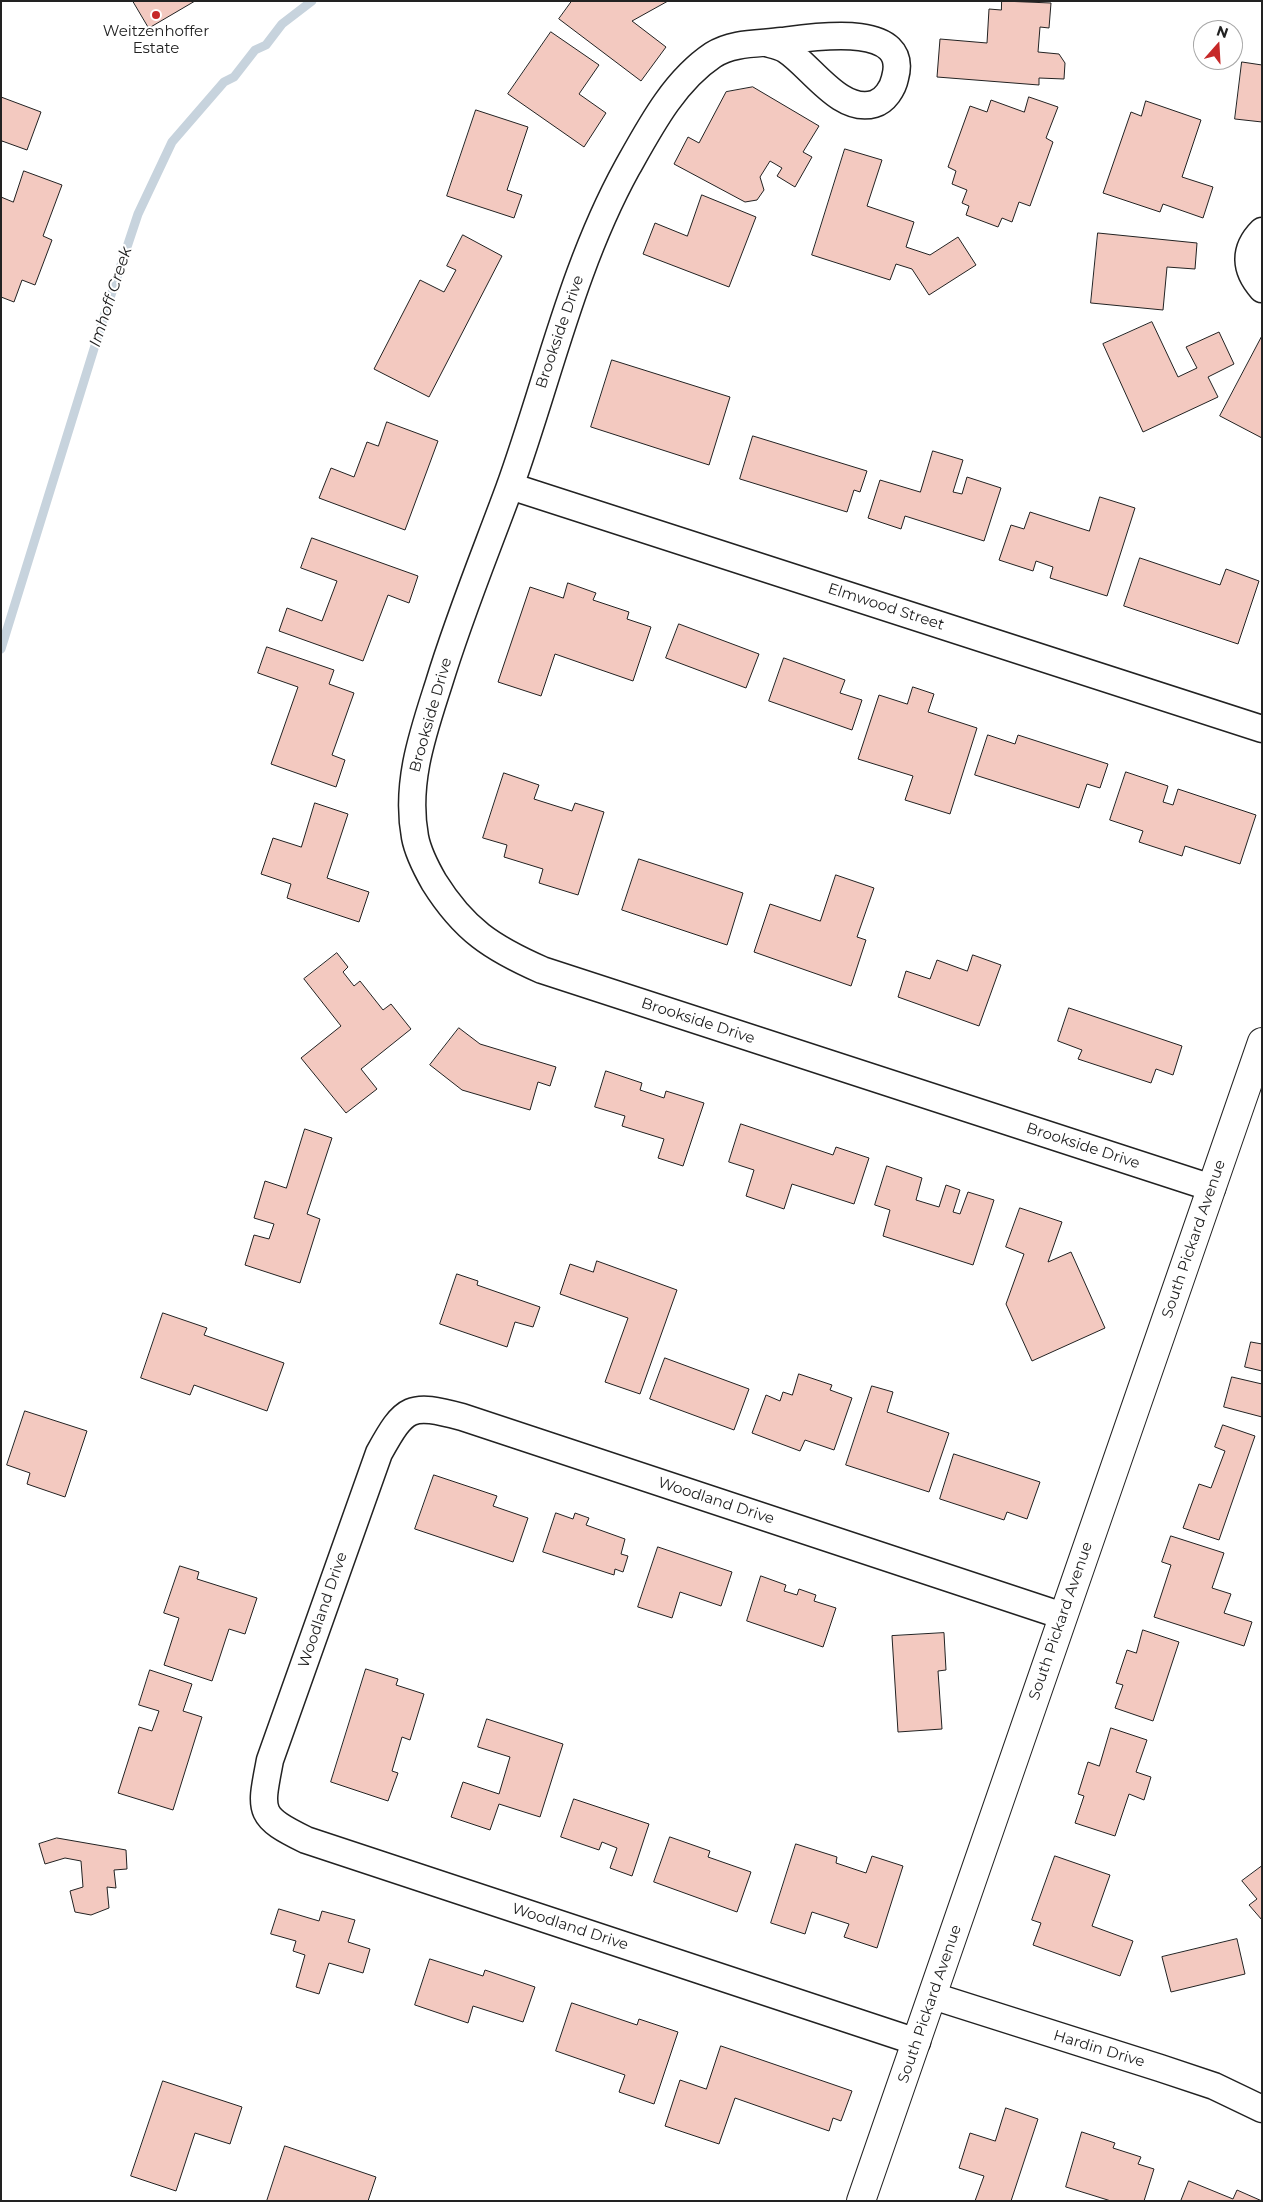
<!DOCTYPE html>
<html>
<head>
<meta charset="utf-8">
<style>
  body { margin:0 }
  #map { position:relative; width:1263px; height:2202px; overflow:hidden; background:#fff; font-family:Montserrat,sans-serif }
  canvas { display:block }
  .frame { position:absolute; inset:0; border:2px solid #222; pointer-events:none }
  .north { position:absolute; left:1193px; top:20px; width:50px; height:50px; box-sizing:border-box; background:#fff; border:1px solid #a7a7a7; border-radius:50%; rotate:19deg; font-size:14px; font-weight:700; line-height:20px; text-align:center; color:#222 }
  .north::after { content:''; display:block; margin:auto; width:18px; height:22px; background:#c62828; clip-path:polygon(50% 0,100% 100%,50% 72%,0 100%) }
</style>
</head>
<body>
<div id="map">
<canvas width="1263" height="2202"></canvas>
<div class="frame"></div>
<div class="north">N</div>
</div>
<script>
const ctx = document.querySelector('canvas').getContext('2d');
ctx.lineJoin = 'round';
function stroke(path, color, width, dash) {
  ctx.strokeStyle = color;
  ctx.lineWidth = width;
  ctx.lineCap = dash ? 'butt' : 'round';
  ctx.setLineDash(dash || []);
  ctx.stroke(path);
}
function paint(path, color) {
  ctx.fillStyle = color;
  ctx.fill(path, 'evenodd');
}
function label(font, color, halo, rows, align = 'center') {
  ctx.font = font + ' Montserrat,sans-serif';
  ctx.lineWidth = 4;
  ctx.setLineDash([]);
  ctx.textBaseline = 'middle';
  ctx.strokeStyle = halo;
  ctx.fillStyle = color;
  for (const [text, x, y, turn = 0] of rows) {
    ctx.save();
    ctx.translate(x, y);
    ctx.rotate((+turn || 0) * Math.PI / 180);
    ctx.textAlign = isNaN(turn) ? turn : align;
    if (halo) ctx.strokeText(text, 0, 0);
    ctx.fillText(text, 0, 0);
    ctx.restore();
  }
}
stroke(new Path2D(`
  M 1,649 L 106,310 L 138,214 L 172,142 L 224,82 L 234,77 L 255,50 L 266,45 L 282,24 L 312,1`), '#c7d3dd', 9);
const building = new Path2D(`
  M 133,1 L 195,1 L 149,28 Z
  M 572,1 L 668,1 L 632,21 L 666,47 L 641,81 L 559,19 Z
  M 1002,1 L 1051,3 L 1049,28 L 1040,27 L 1038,52 L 1059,54 L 1065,63 L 1064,79 L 1039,78 L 1039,85 L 937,77 L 940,39 L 987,43 L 989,9 L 1001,10 Z
  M 551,32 L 599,65 L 579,94 L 606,113 L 584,147 L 508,94 Z
  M 1242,62 L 1262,65 L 1262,122 L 1235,119 Z
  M 753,87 L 819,126 L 803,152 L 812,157 L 795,187 L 777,176 L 782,168 L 770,161 L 760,177 L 764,190 L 757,200 L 745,202 L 674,164 L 688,137 L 699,143 L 726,92 Z
  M 1,97 L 41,112 L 27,150 L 2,141 L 1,144 Z
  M 1029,97 L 1058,107 L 1046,138 L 1053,142 L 1030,206 L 1019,202 L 1012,222 L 1002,218 L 998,227 L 966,215 L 969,206 L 962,203 L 967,190 L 952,184 L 956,171 L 948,167 L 970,106 L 987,112 L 991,100 L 1024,112 Z
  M 1146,101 L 1201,120 L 1182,177 L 1213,187 L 1203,218 L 1163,204 L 1160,212 L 1103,193 L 1131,112 L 1141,116 Z
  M 476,110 L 528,127 L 507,190 L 522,195 L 514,218 L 447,196 Z
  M 845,149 L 882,160 L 867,206 L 914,222 L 906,247 L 930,255 L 958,237 L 976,265 L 929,295 L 912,269 L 896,264 L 890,280 L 812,255 Z
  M 24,171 L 62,185 L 43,236 L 52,240 L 35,285 L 22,280 L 14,302 L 1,297 L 1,197 L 13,202 Z
  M 702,195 L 756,217 L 729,287 L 643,254 L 655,223 L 687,236 Z
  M 1098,233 L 1197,243 L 1195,269 L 1167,267 L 1163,310 L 1091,303 Z
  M 463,235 L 502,256 L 429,397 L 374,369 L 420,280 L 444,292 L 456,270 L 447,266 Z
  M 1152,322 L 1178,377 L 1197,368 L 1186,347 L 1219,332 L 1234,364 L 1208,377 L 1218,397 L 1143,432 L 1103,344 Z
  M 1262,336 L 1262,438 L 1220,416 Z
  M 612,360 L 730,397 L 709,465 L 591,427 Z
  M 387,422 L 438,441 L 405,530 L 319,498 L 331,468 L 354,477 L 367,442 L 378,446 Z
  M 753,436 L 867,471 L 860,492 L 854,490 L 847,512 L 740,479 Z
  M 933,451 L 963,460 L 953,492 L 962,494 L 967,477 L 1001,488 L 984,541 L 905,516 L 901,529 L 868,518 L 880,480 L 920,492 Z
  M 1100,497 L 1135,508 L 1107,596 L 1050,578 L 1053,567 L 1036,561 L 1033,571 L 999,560 L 1011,525 L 1024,529 L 1030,512 L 1089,531 Z
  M 312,538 L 418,576 L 409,603 L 388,595 L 363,661 L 279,631 L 287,608 L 322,621 L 337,581 L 301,568 Z
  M 1140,558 L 1220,585 L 1226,569 L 1259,581 L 1238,644 L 1124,606 Z
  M 568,583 L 596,593 L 593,600 L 629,612 L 627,619 L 651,627 L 633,681 L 555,654 L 541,696 L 498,682 L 530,587 L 563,598 Z
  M 679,624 L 759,654 L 746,688 L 666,658 Z
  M 267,647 L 334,670 L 329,684 L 354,693 L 332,755 L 345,760 L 336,787 L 271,764 L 298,687 L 258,673 Z
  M 784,658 L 845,680 L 840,693 L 862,700 L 852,730 L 769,701 Z
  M 913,687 L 934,694 L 928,712 L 977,728 L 950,814 L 905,800 L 913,776 L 858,759 L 879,695 L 907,704 Z
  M 988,735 L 1015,744 L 1018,735 L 1108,764 L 1100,788 L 1087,784 L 1079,808 L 975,775 Z
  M 1126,772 L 1168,786 L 1163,802 L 1173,805 L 1178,789 L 1256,815 L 1240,864 L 1185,846 L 1182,856 L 1139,842 L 1143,831 L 1110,820 Z
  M 504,773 L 539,785 L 534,799 L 572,811 L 575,803 L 604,812 L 578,895 L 539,883 L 543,869 L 504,857 L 507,845 L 483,838 Z
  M 315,803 L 348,814 L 327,878 L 369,892 L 359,922 L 287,898 L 291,884 L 261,874 L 273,838 L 301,847 Z
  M 639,859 L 743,893 L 727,945 L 622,910 Z
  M 836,875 L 874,888 L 857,937 L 866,940 L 851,986 L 754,952 L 770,904 L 820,921 Z
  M 337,953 L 348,967 L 343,972 L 354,986 L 360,981 L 383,1010 L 391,1004 L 411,1029 L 361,1069 L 377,1089 L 346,1113 L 301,1058 L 341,1026 L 304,979 Z
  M 973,955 L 1001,965 L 979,1026 L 898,997 L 906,971 L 930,979 L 937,960 L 967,971 Z
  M 1069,1008 L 1182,1046 L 1173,1075 L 1156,1069 L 1151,1083 L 1078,1059 L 1082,1050 L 1058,1041 Z
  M 459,1028 L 480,1044 L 556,1067 L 550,1086 L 538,1082 L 530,1110 L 462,1090 L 430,1065 Z
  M 606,1071 L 642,1083 L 640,1090 L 664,1098 L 666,1091 L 704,1103 L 683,1166 L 658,1158 L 664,1139 L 622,1126 L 625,1116 L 595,1107 Z
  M 741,1124 L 833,1155 L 836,1147 L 869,1158 L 854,1204 L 792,1184 L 784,1209 L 746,1196 L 754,1170 L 729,1162 Z
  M 305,1129 L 332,1138 L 307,1214 L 320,1219 L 300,1283 L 245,1265 L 254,1235 L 269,1239 L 274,1224 L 254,1218 L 265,1181 L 286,1188 Z
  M 887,1166 L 922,1178 L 916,1200 L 939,1207 L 946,1185 L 960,1190 L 953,1212 L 960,1214 L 968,1192 L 994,1200 L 973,1265 L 883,1236 L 890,1210 L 875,1205 Z
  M 1020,1208 L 1062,1222 L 1048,1262 L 1071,1252 L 1105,1328 L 1032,1361 L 1006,1304 L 1024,1254 L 1006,1247 Z
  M 597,1261 L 677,1290 L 640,1394 L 605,1382 L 628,1318 L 560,1294 L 570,1264 L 593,1272 Z
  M 457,1274 L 478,1281 L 477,1285 L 540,1307 L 533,1327 L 515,1322 L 507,1347 L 440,1324 Z
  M 163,1313 L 207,1328 L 204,1335 L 284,1363 L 267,1411 L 194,1385 L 190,1395 L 141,1378 Z
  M 1251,1342 L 1262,1344 L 1262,1371 L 1245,1367 Z
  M 665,1358 L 749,1389 L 734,1430 L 650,1399 Z
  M 799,1374 L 832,1385 L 830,1390 L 852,1398 L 834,1450 L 805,1440 L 800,1451 L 752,1433 L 766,1395 L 780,1401 L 783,1392 L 792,1395 Z
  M 1232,1377 L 1262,1384 L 1262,1417 L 1224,1407 Z
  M 872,1386 L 893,1392 L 887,1412 L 949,1433 L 929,1492 L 846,1465 Z
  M 25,1411 L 87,1431 L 65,1497 L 27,1484 L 30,1473 L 7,1465 Z
  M 1223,1425 L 1255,1436 L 1219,1540 L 1183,1528 L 1199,1484 L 1211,1488 L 1225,1451 L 1215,1447 Z
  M 954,1454 L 1040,1482 L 1027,1519 L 1007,1512 L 1004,1520 L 940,1499 Z
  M 434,1475 L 497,1496 L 493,1506 L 528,1518 L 513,1562 L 415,1529 Z
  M 556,1513 L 573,1519 L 575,1513 L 589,1518 L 586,1525 L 625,1539 L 621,1554 L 628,1556 L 623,1572 L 615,1569 L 614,1575 L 543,1552 Z
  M 1171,1536 L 1224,1553 L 1212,1588 L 1231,1594 L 1224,1613 L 1252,1622 L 1244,1646 L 1154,1617 L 1171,1565 L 1162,1562 Z
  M 658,1547 L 732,1572 L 721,1606 L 680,1592 L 672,1618 L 638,1607 Z
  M 180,1566 L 199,1572 L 197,1579 L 257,1598 L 245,1634 L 229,1629 L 212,1681 L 164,1665 L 179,1618 L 164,1613 Z
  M 761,1576 L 786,1585 L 784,1591 L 797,1595 L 799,1589 L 816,1595 L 814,1601 L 836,1608 L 823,1647 L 747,1621 Z
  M 1143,1630 L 1179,1642 L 1153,1721 L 1115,1708 L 1123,1685 L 1116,1683 L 1127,1650 L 1136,1653 Z
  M 944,1633 L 946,1670 L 938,1671 L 942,1729 L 898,1732 L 892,1636 Z
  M 366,1669 L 398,1679 L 396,1685 L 424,1694 L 410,1740 L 402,1737 L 392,1771 L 398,1773 L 388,1801 L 331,1782 Z
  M 150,1670 L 192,1684 L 183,1711 L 202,1717 L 173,1810 L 118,1793 L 139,1727 L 152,1731 L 159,1711 L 139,1705 Z
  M 487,1719 L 563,1744 L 540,1817 L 499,1804 L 490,1830 L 451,1817 L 463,1782 L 499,1794 L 510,1757 L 478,1747 Z
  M 1111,1728 L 1147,1740 L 1136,1772 L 1151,1777 L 1144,1800 L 1129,1794 L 1115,1836 L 1075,1823 L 1084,1796 L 1078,1794 L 1088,1762 L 1099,1766 Z
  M 574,1799 L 649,1824 L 632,1876 L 610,1868 L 617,1848 L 602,1842 L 599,1850 L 561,1837 Z
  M 670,1837 L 710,1851 L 708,1857 L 751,1872 L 737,1912 L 654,1882 Z
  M 57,1838 L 126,1850 L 127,1869 L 114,1870 L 116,1888 L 107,1887 L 109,1908 L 91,1915 L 75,1912 L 70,1891 L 83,1887 L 81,1861 L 65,1858 L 45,1864 L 39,1844 Z
  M 796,1844 L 837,1857 L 836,1863 L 866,1873 L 872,1856 L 903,1866 L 877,1948 L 844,1937 L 849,1924 L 812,1912 L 805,1934 L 771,1923 Z
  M 1055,1856 L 1110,1875 L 1092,1926 L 1133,1941 L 1120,1976 L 1033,1945 L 1041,1923 L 1032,1920 Z
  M 1262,1866 L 1262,1920 L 1249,1905 L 1257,1899 L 1242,1881 Z
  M 279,1909 L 319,1921 L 322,1911 L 355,1920 L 348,1942 L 370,1949 L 363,1973 L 329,1963 L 319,1994 L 296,1987 L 305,1955 L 293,1951 L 296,1941 L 271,1934 Z
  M 1237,1939 L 1245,1974 L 1171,1992 L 1162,1957 Z
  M 430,1959 L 483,1976 L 485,1970 L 535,1987 L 523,2022 L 473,2006 L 468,2023 L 415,2005 Z
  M 572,2003 L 637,2025 L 639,2019 L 678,2032 L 654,2104 L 619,2092 L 625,2075 L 556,2051 Z
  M 721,2046 L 852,2091 L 841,2121 L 833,2118 L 829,2131 L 735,2098 L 719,2144 L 665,2126 L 680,2080 L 706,2089 Z
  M 163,2081 L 242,2107 L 230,2144 L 195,2133 L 176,2191 L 131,2176 Z
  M 1006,2108 L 1038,2119 L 1011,2201 L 975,2201 L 984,2176 L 959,2168 L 970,2133 L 995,2141 Z
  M 1082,2132 L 1115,2143 L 1113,2148 L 1141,2157 L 1138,2164 L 1154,2169 L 1144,2201 L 1111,2201 L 1066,2187 Z
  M 285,2146 L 376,2177 L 368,2201 L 267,2201 Z
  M 1189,2181 L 1233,2199 L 1237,2190 L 1262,2201 L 1181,2201 Z`);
paint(building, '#f3c9c0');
stroke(building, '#222', 1);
const minor = new Path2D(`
  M 766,43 C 773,45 780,46 786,50 C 811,66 840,114 874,104 C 885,101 893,88 895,78 C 911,21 813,37 782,41 C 760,44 733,42 713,55 C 674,81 650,127 627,168 C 572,268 548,381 509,489 C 485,554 459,617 439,683 C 423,733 405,783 415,837 C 418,853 426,868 434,882 C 464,930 492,948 542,970 L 1212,1188
  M 1262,231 C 1243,250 1245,270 1262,289
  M 510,486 L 1262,729
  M 933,1996 L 1160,2068 L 1214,2086 L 1262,2109
  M 917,2042 L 306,1840 C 257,1816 260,1812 270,1760 L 379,1453 C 405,1406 410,1403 462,1417 L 1063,1616`);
const tertiary = new Path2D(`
  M 861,2201 L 1262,1042`);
stroke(minor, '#222', 29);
stroke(tertiary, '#222', 30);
stroke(minor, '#fff', 26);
stroke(tertiary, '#fff', 28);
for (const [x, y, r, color] of [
  [156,15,5,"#c62828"]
]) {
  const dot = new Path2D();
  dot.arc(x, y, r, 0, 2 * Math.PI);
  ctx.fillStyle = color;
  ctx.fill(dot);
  stroke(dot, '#fff', 2);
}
label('15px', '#222', '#fff', [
  ["Weitzenhoffer",156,32],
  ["Estate",156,49]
]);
label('15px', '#222', '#fff', [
  ["Brookside Drive",560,332,-71],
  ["Elmwood Street",886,607,18],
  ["Brookside Drive",431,715,-74],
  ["Brookside Drive",698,1021,18],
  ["Brookside Drive",1083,1146,18],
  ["South Pickard Avenue",1194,1239,-71],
  ["Woodland Drive",716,1501,18],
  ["Woodland Drive",323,1610,-71],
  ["South Pickard Avenue",1061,1621,-71],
  ["Woodland Drive",570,1927,18],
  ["South Pickard Avenue",930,2004,-71],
  ["Hardin Drive",1099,2049,17]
]);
label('italic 16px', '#222', '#fff', [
  ["Imhoff Creek",111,297,-72]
]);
</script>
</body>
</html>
